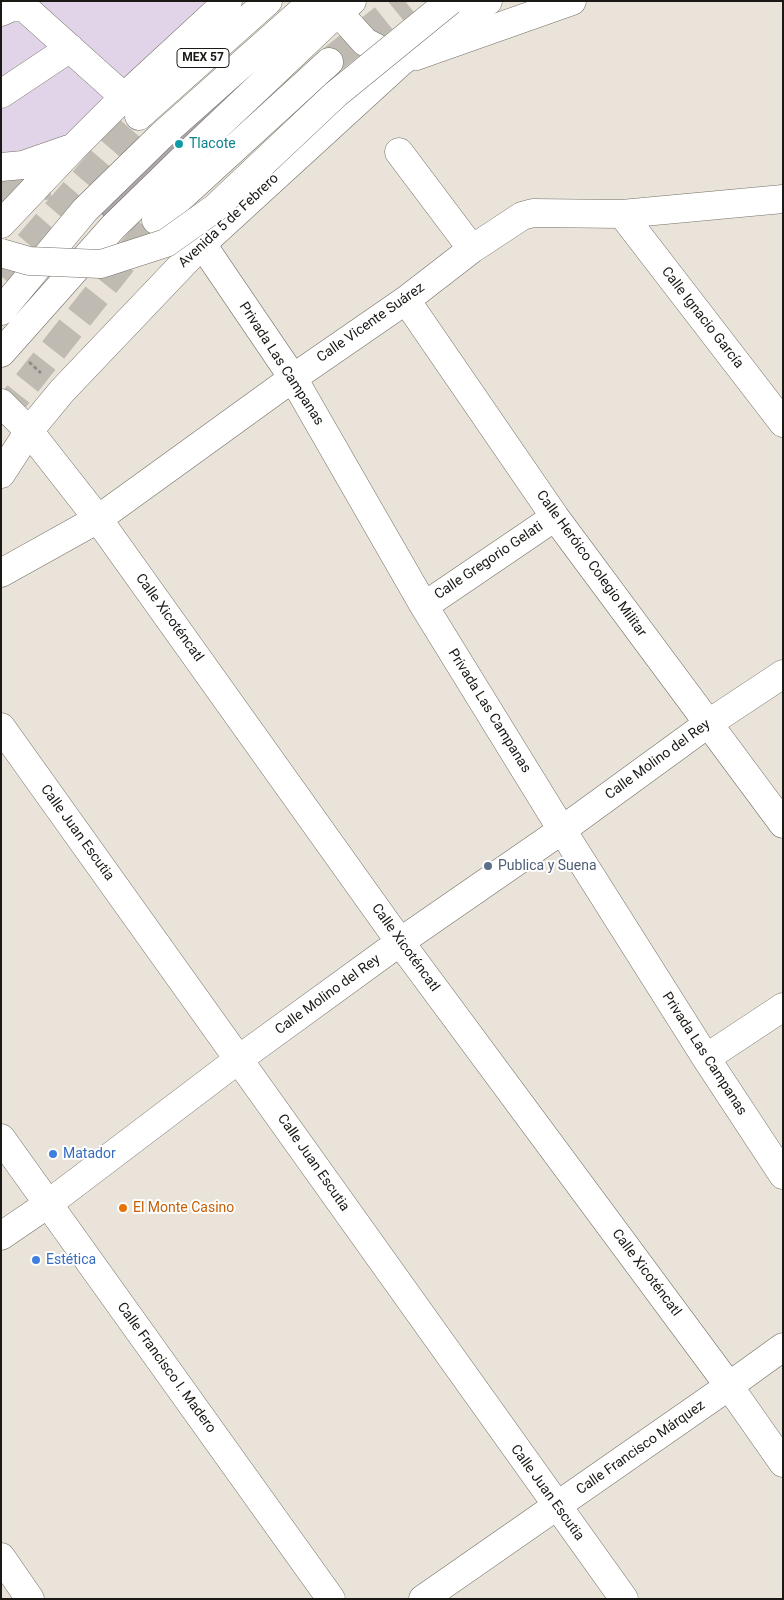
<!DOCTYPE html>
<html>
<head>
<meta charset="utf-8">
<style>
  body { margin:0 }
  #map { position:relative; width:784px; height:1600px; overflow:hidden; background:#e9e3d9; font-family:Roboto,sans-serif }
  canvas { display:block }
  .frame { position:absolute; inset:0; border:2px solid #1b1915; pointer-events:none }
</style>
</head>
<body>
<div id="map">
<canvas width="784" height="1600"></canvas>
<div class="frame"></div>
</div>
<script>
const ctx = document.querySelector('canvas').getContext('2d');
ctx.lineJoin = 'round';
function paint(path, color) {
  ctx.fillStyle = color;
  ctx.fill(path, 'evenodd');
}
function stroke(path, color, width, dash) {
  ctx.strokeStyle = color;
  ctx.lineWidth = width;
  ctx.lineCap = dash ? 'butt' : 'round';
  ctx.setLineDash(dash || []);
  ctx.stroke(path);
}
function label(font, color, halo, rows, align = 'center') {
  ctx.font = font + ' Roboto,sans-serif';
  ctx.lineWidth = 4;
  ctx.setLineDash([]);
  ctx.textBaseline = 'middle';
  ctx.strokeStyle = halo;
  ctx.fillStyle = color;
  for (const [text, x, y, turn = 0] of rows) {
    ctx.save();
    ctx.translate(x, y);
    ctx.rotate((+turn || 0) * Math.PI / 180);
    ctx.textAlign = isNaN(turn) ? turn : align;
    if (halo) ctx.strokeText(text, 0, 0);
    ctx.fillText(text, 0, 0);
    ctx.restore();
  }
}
paint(new Path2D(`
  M 1,1 L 228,1 L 73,148 L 1,167 Z`), '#e2d4e8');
const building = new Path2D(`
  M 250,69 L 259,78 L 108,220 L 99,210 Z`);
paint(building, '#afa7b0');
stroke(building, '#736c74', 1);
stroke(new Path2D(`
  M 329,62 L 405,1
  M 1,195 L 49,185
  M 1,276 L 139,116
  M 1,416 L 156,220`), '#c0bbb2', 28, [28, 14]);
const minor = new Path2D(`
  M 1,12 L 12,7 L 25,8 L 124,97
  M 416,56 L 572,1
  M 1,94 L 70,48
  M 399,152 L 472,249
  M 622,214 L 783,423
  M 202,244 L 293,378 L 424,606 L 562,830 L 706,1058 L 783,1175
  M 406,300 L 555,517 L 783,824
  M 1,311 L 85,210 L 162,135 L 313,1
  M 1,353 L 113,227 L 191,151 L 338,12 L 352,1
  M 29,431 L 98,519 L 400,942 L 729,1386 L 783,1463
  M 1,573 L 98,519 L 293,378 L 406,300 L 472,249 L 522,216 L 533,213 L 622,214 L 783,199
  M 424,606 L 555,517
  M 1,727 L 624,1599
  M 706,1058 L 783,1007
  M 1,1138 L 331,1599
  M 1,1236 L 48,1204 L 239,1059 L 400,942 L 562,830 L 709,723 L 783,674
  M 1,1557 L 30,1599
  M 423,1599 L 729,1386 L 783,1347`);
const major = new Path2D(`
  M 328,1 L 365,42 L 402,61
  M 1,167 L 23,165 L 69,149
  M 1,224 L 73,148 L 124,97 L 228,1
  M 1,403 L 29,431
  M 1,474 L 29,431 L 62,391 L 202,244 L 402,61 L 488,1`);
const highway = new Path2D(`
  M 139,116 L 268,1
  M 156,220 L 329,62`);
stroke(minor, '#736f66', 29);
stroke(major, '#736f66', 29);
stroke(highway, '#736f66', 29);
stroke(new Path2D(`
  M 29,362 L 41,373`), '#918d86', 3, [4, 2.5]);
stroke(minor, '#fff', 28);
stroke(major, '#fff', 28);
stroke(highway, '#fff', 28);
const majorBridge = new Path2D(`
  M 1,253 L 29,261 L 101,264 L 166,243 L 215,208 L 336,94 L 450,1`);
stroke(majorBridge, '#736f66', 29, []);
stroke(majorBridge, '#fff', 28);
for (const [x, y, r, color] of [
  [179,144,5,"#0f9aa8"],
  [488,866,5,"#5c6f8a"],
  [53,1154,5,"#3f7fe0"],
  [123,1208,5,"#e8710a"],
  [36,1260,5,"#3f7fe0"]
]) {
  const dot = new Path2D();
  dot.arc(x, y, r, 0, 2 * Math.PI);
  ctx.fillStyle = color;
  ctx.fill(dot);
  stroke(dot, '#fff', 2);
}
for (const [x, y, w] of [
  [203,58,52]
]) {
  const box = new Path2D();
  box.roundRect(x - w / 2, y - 9.5, w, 19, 4);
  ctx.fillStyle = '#fff';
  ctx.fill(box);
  stroke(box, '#1b1915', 1);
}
label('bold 12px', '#1b1915', null, [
  ["MEX 57",203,58]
]);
label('14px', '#0d838f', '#fff', [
  ["Tlacote",189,144]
], 'left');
label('14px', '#1b1915', '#fff', [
  ["Avenida 5 de Febrero",229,221,-43],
  ["Calle Ignacio García",702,318,52],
  ["Calle Vicente Suárez",371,323,-35],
  ["Privada Las Campanas",281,364,57],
  ["Calle Gregorio Gelati",489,561,-34],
  ["Calle Heróico Colegio Militar",591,564,54],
  ["Calle Xicoténcatl",169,618,54],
  ["Privada Las Campanas",489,711,58],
  ["Calle Molino del Rey",658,760,-36],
  ["Calle Juan Escutia",77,833,54],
  ["Calle Xicoténcatl",405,948,54],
  ["Calle Molino del Rey",328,995,-36],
  ["Privada Las Campanas",704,1054,57],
  ["Calle Juan Escutia",313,1163,55],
  ["Calle Xicoténcatl",646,1273,53],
  ["Calle Francisco I. Madero",166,1368,54],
  ["Calle Francisco Márquez",641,1448,-35],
  ["Calle Juan Escutia",547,1493,54]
]);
label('14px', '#4e5e75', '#fff', [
  ["Publica y Suena",498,866]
], 'left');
label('14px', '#366cbe', '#fff', [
  ["Matador",63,1154],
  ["Estética",46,1260]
], 'left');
label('14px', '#c56008', '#fff', [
  ["El Monte Casino",133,1208]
], 'left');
</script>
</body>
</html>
